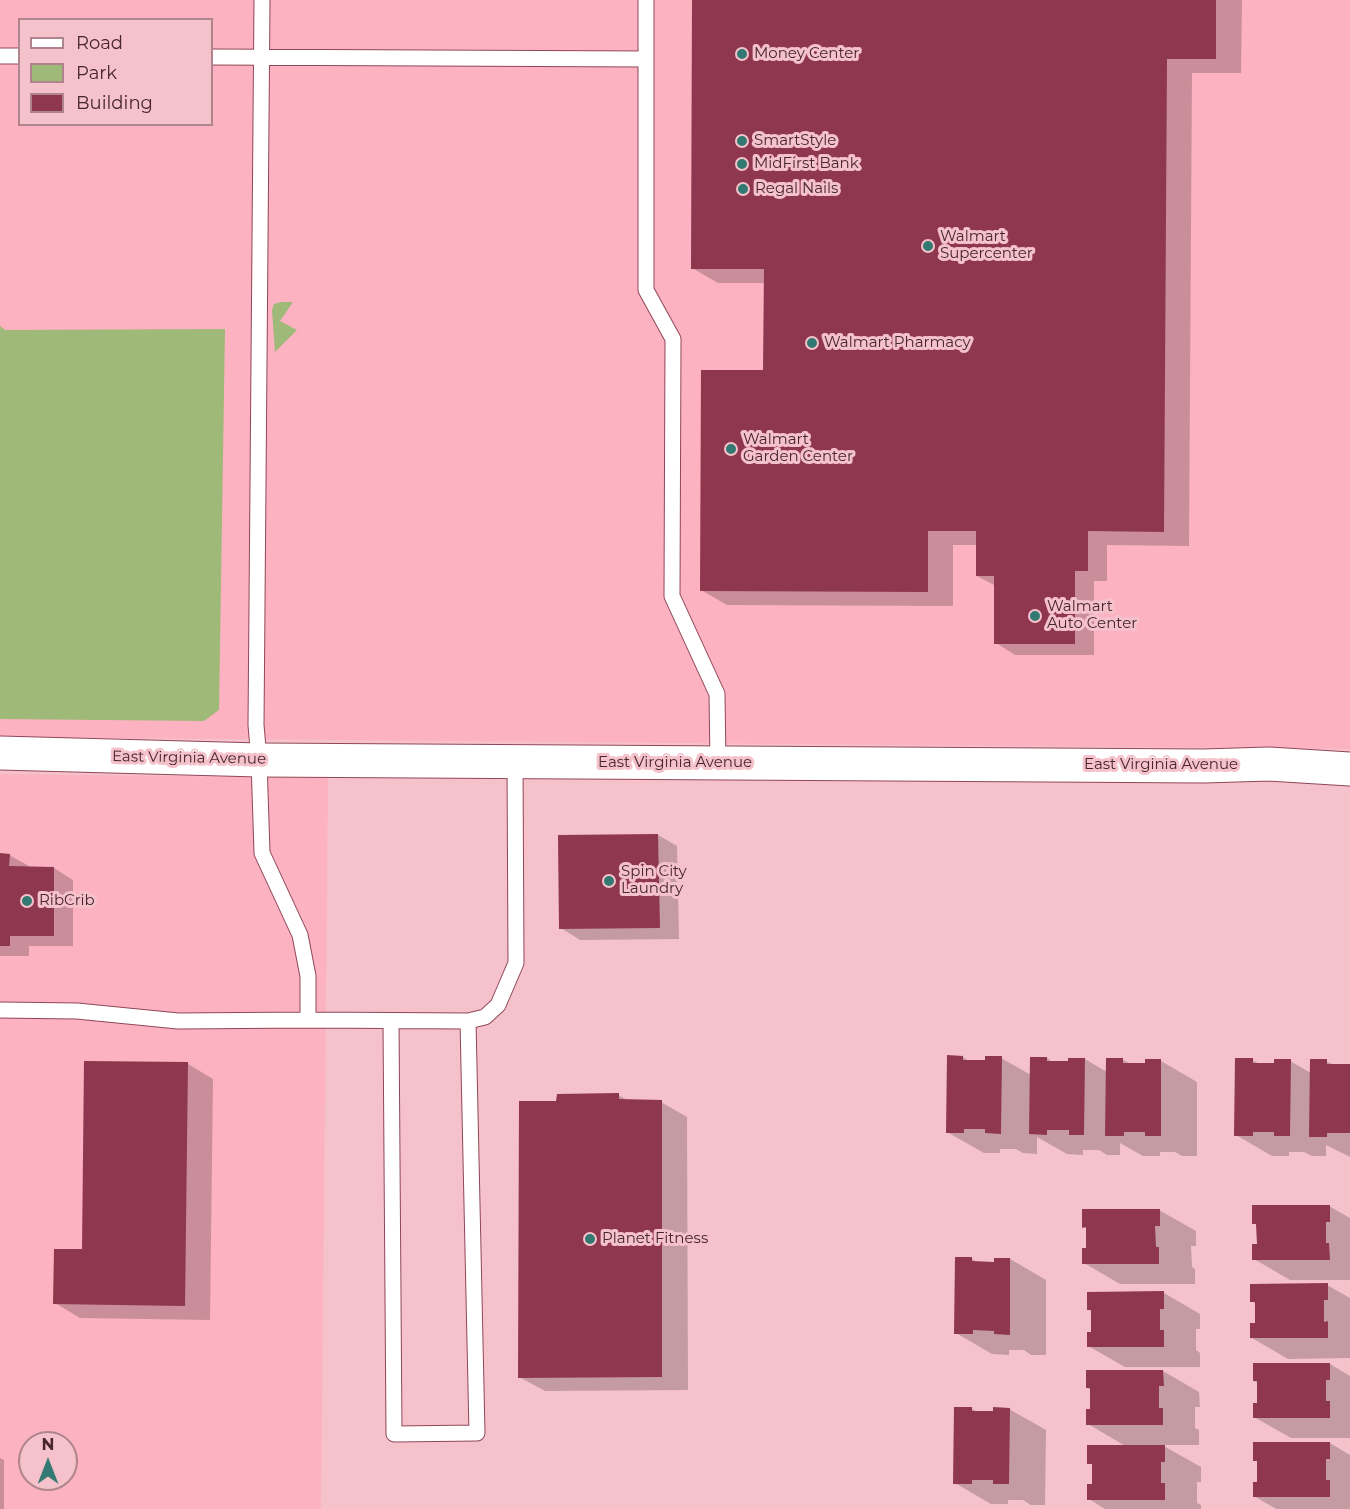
<!DOCTYPE html>
<html>
<head>
<meta charset="utf-8">
<style>
  body { margin:0 }
  #map { position:relative; width:1350px; height:1509px; overflow:hidden; background:#f5c2cb; font-family:Montserrat,sans-serif }
  canvas { display:block }
  .legend { position:absolute; left:18px; top:18px; width:195px; height:108px; box-sizing:border-box; background:#f5c2cb; border:2px solid #af848c; margin:0; padding:8px 10px; list-style:none; font-size:18px; color:#47262d }
  .legend li { display:flex; align-items:center; gap:12px; height:30px }
  .legend b { width:30px; border:2px solid #af848c }
  .north { position:absolute; left:18px; top:1431px; width:60px; height:60px; box-sizing:border-box; background:#f5c2cb; border:2px solid #af848c; border-radius:50%; rotate:0deg; font-size:16px; font-weight:700; line-height:24px; text-align:center; color:#47262d }
  .north::after { content:''; display:block; margin:auto; width:21px; height:27px; background:#327972; clip-path:polygon(50% 0,100% 100%,50% 72%,0 100%) }
</style>
</head>
<body>
<div id="map">
<canvas width="1350" height="1509"></canvas>
<ul class="legend">
<li><b style="height:8px;background:#fff"></b>Road</li>
<li><b style="height:16px;background:#9fb978"></b>Park</li>
<li><b style="height:16px;background:#8e374e"></b>Building</li>
</ul>
<div class="north">N</div>
</div>
<script>
const ctx = document.querySelector('canvas').getContext('2d');
ctx.lineJoin = 'round';
function paint(path, color) {
  ctx.fillStyle = color;
  ctx.fill(path, 'evenodd');
}
function stroke(path, color, width, dash) {
  ctx.strokeStyle = color;
  ctx.lineWidth = width;
  ctx.lineCap = dash ? 'butt' : 'round';
  ctx.setLineDash(dash || []);
  ctx.stroke(path);
}
function label(font, color, halo, rows, align = 'center') {
  ctx.font = font + ' Montserrat,sans-serif';
  ctx.lineWidth = 6;
  ctx.setLineDash([]);
  ctx.textBaseline = 'middle';
  ctx.strokeStyle = halo;
  ctx.fillStyle = color;
  for (const [text, x, y, turn = 0] of rows) {
    ctx.save();
    ctx.translate(x, y);
    ctx.rotate((+turn || 0) * Math.PI / 180);
    ctx.textAlign = isNaN(turn) ? turn : align;
    if (halo) ctx.strokeText(text, 0, 0);
    ctx.fillText(text, 0, 0);
    ctx.restore();
  }
}
paint(new Path2D(`
  M 0,0 L 1350,0 L 1350,749 L 0,737 ZM 20,20 L 212,20 L 212,124 L 20,124 Z
  M 0,774 L 328,778 L 321,1509 L 0,1509 ZM 30,1443 L 66,1443 L 66,1479 L 30,1479 Z`), '#fcb2c0');
paint(new Path2D(`
  M 281,302 L 293,302 L 280,321 L 297,330 L 275,352 L 272,310 L 274,304 Z
  M 0,326 L 5,330 L 225,329 L 219,710 L 204,721 L 0,719 Z`), '#9fb978');
paint(new Path2D(`
  M 694,0 L 1242,0 L 1241,73 L 1192,73 L 1189,546 L 1107,545 L 1107,581 L 1094,581 L 1094,655 L 1015,655 L 996,643 L 996,586 L 977,576 L 977,545 L 953,545 L 953,606 L 727,605 L 701,590 L 764,372 L 765,283 L 718,283 L 692,268 Z
  M 658,835 L 677,846 L 679,939 L 580,940 L 561,928 L 560,836 Z
  M 0,855 L 9,855 L 29,866 L 29,868 L 54,868 L 73,880 L 73,946 L 29,946 L 29,956 L 0,956 Z
  M 948,1057 L 963,1057 L 970,1062 L 986,1062 L 1001,1058 L 1031,1075 L 1047,1058 L 1054,1063 L 1085,1059 L 1107,1072 L 1123,1060 L 1131,1064 L 1146,1064 L 1161,1061 L 1197,1082 L 1197,1156 L 1182,1156 L 1175,1152 L 1160,1152 L 1160,1156 L 1143,1156 L 1120,1143 L 1120,1155 L 1107,1155 L 1099,1150 L 1083,1150 L 1083,1155 L 1067,1154 L 1037,1137 L 1037,1154 L 1023,1153 L 1016,1149 L 1000,1149 L 1000,1153 L 984,1153 L 947,1132 Z
  M 1252,1060 L 1260,1064 L 1275,1064 L 1290,1061 L 1311,1073 L 1326,1061 L 1334,1065 L 1350,1065 L 1350,1061 L 1350,1157 L 1326,1145 L 1326,1156 L 1312,1156 L 1304,1152 L 1289,1152 L 1289,1156 L 1272,1156 L 1236,1135 Z
  M 188,1064 L 213,1079 L 210,1320 L 80,1318 L 55,1303 Z
  M 618,1095 L 629,1101 L 661,1102 L 687,1117 L 688,1390 L 545,1391 L 519,1377 L 558,1102 Z
  M 1329,1206 L 1350,1218 L 1350,1280 L 1290,1280 L 1254,1259 L 1258,1246 L 1258,1225 L 1254,1223 Z
  M 1159,1210 L 1196,1231 L 1196,1246 L 1191,1246 L 1192,1267 L 1195,1269 L 1195,1284 L 1120,1284 L 1084,1263 L 1088,1250 L 1088,1229 L 1083,1227 Z
  M 972,1259 L 979,1263 L 995,1263 L 995,1259 L 1010,1259 L 1046,1280 L 1046,1355 L 1031,1355 L 1024,1350 L 1009,1350 L 1009,1355 L 992,1354 L 956,1333 Z
  M 1327,1285 L 1350,1298 L 1350,1358 L 1288,1359 L 1252,1338 L 1256,1325 L 1256,1304 L 1252,1301 Z
  M 1164,1293 L 1200,1314 L 1200,1329 L 1196,1329 L 1196,1350 L 1200,1353 L 1200,1367 L 1125,1367 L 1088,1346 L 1093,1333 L 1092,1312 L 1088,1309 Z
  M 1330,1364 L 1350,1376 L 1350,1438 L 1291,1438 L 1254,1417 L 1258,1404 L 1258,1383 L 1254,1381 L 1254,1365 Z
  M 1163,1371 L 1199,1392 L 1200,1407 L 1195,1407 L 1195,1428 L 1199,1430 L 1199,1445 L 1162,1445 L 1201,1467 L 1201,1482 L 1197,1482 L 1197,1503 L 1201,1505 L 1201,1509 L 1105,1509 L 1089,1499 L 1093,1486 L 1093,1465 L 1089,1463 L 1127,1447 L 1088,1424 L 1092,1411 L 1092,1390 L 1087,1388 Z
  M 971,1408 L 979,1413 L 1009,1409 L 1046,1430 L 1045,1505 L 1031,1505 L 1023,1500 L 1008,1500 L 1008,1504 L 991,1504 L 955,1483 Z
  M 1330,1443 L 1350,1455 L 1350,1509 L 1276,1509 L 1254,1496 L 1258,1483 L 1258,1462 L 1254,1460 L 1254,1444 Z
  M 0,1458 L 4,1460 L 4,1509 L 0,1509 Z`), '#0003');
paint(new Path2D(`
  M 692,0 L 1216,0 L 1216,59 L 1167,59 L 1164,532 L 1088,531 L 1088,571 L 1075,571 L 1075,644 L 994,644 L 994,576 L 976,576 L 976,531 L 928,531 L 928,592 L 700,591 L 701,370 L 763,370 L 764,269 L 691,269 Z
  M 658,834 L 660,928 L 559,929 L 558,835 Z
  M 0,853 L 10,854 L 9,866 L 54,867 L 54,936 L 10,936 L 10,946 L 0,946 Z
  M 947,1055 L 963,1056 L 963,1060 L 985,1060 L 985,1056 L 1002,1056 L 1001,1134 L 985,1133 L 985,1129 L 964,1129 L 964,1133 L 946,1133 Z
  M 1030,1057 L 1047,1057 L 1047,1061 L 1068,1061 L 1068,1058 L 1085,1058 L 1084,1135 L 1069,1135 L 1069,1130 L 1047,1130 L 1047,1135 L 1029,1134 Z
  M 1106,1058 L 1123,1058 L 1123,1063 L 1145,1063 L 1145,1059 L 1161,1059 L 1161,1136 L 1145,1136 L 1145,1132 L 1124,1132 L 1124,1136 L 1105,1136 Z
  M 1235,1058 L 1253,1058 L 1253,1063 L 1274,1063 L 1274,1059 L 1291,1059 L 1290,1136 L 1274,1136 L 1274,1132 L 1253,1132 L 1253,1136 L 1234,1136 Z
  M 1310,1059 L 1327,1059 L 1327,1064 L 1350,1064 L 1350,1133 L 1327,1133 L 1327,1137 L 1309,1137 Z
  M 84,1061 L 188,1062 L 185,1306 L 53,1304 L 54,1249 L 82,1249 Z
  M 619,1093 L 619,1099 L 662,1100 L 662,1377 L 518,1378 L 519,1101 L 556,1101 L 557,1094 Z
  M 1252,1205 L 1330,1205 L 1330,1222 L 1326,1222 L 1326,1243 L 1329,1243 L 1330,1260 L 1252,1260 L 1252,1244 L 1257,1244 L 1256,1224 L 1252,1224 Z
  M 1082,1209 L 1160,1209 L 1160,1226 L 1155,1226 L 1156,1247 L 1159,1247 L 1159,1264 L 1082,1264 L 1082,1248 L 1086,1248 L 1086,1227 L 1082,1228 Z
  M 955,1257 L 972,1257 L 972,1261 L 994,1262 L 994,1258 L 1010,1258 L 1010,1335 L 994,1334 L 994,1331 L 973,1330 L 973,1334 L 954,1334 Z
  M 1328,1283 L 1328,1300 L 1324,1300 L 1324,1322 L 1328,1321 L 1328,1338 L 1250,1338 L 1250,1323 L 1255,1323 L 1255,1302 L 1250,1302 L 1250,1284 Z
  M 1164,1291 L 1164,1309 L 1160,1309 L 1160,1330 L 1164,1330 L 1164,1347 L 1087,1347 L 1087,1332 L 1091,1332 L 1091,1310 L 1087,1310 L 1087,1292 Z
  M 1253,1363 L 1330,1363 L 1330,1380 L 1326,1380 L 1326,1401 L 1330,1401 L 1330,1418 L 1253,1418 L 1253,1403 L 1257,1403 L 1257,1381 L 1253,1381 Z
  M 1086,1370 L 1163,1370 L 1164,1386 L 1159,1386 L 1159,1408 L 1163,1408 L 1163,1425 L 1086,1425 L 1086,1409 L 1090,1409 L 1090,1388 L 1086,1388 Z
  M 954,1407 L 972,1407 L 972,1411 L 993,1411 L 993,1407 L 1010,1408 L 1009,1484 L 993,1484 L 993,1480 L 972,1480 L 972,1484 L 953,1484 Z
  M 1253,1442 L 1330,1442 L 1330,1459 L 1326,1459 L 1326,1480 L 1330,1480 L 1330,1497 L 1253,1497 L 1253,1482 L 1257,1482 L 1257,1461 L 1253,1461 Z
  M 1087,1445 L 1165,1445 L 1165,1462 L 1161,1462 L 1161,1483 L 1165,1483 L 1165,1500 L 1087,1500 L 1087,1484 L 1092,1484 L 1092,1464 L 1087,1464 Z`), '#8e374e');
const service = new Path2D(`
  M 646,0 L 646,290 L 673,339 L 672,596 L 717,694 L 718,763
  M 0,56 L 20,56
  M 212,57 L 646,59
  M 0,1010 L 77,1011 L 178,1021 L 308,1020 L 308,976 L 300,935 L 262,853 L 259,760 L 256,725 L 262,0
  M 308,1020 L 468,1021 L 485,1017 L 498,1005 L 516,963 L 515,762
  M 391,1021 L 394,1434 L 477,1433 L 468,1021`);
const tertiary = new Path2D(`
  M 0,753 L 259,760 L 1204,766 L 1269,764 L 1350,769`);
stroke(service, '#904758', 17);
stroke(tertiary, '#904758', 35);
stroke(service, '#fff', 15);
stroke(tertiary, '#fff', 33);
for (const [x, y, r, color] of [
  [742,54,6,"#327972"],
  [742,141,6,"#327972"],
  [742,164,6,"#327972"],
  [743,189,6,"#327972"],
  [928,246,6,"#327972"],
  [812,343,6,"#327972"],
  [731,449,6,"#327972"],
  [1035,616,6,"#327972"],
  [609,881,6,"#327972"],
  [27,901,6,"#327972"],
  [590,1239,6,"#327972"]
]) {
  const dot = new Path2D();
  dot.arc(x, y, r, 0, 2 * Math.PI);
  ctx.fillStyle = color;
  ctx.fill(dot);
  stroke(dot, '#f5c2cb', 2);
}
label('15px', '#47262d', '#f5c2cb', [
  ["Money Center",754,54],
  ["SmartStyle",754,141],
  ["MidFirst Bank",754,164],
  ["Regal Nails",755,189],
  ["Walmart",940,237],
  ["Supercenter",940,254],
  ["Walmart Pharmacy",824,343],
  ["Walmart",743,440],
  ["Garden Center",743,457],
  ["Walmart",1047,607],
  ["Auto Center",1047,624],
  ["Spin City",621,872],
  ["Laundry",621,889],
  ["RibCrib",39,901],
  ["Planet Fitness",602,1239]
], 'left');
label('15px', '#47262d', '#f5c2cb', [
  ["East Virginia Avenue",189,758,1],
  ["East Virginia Avenue",675,763],
  ["East Virginia Avenue",1161,765]
]);
</script>
</body>
</html>
